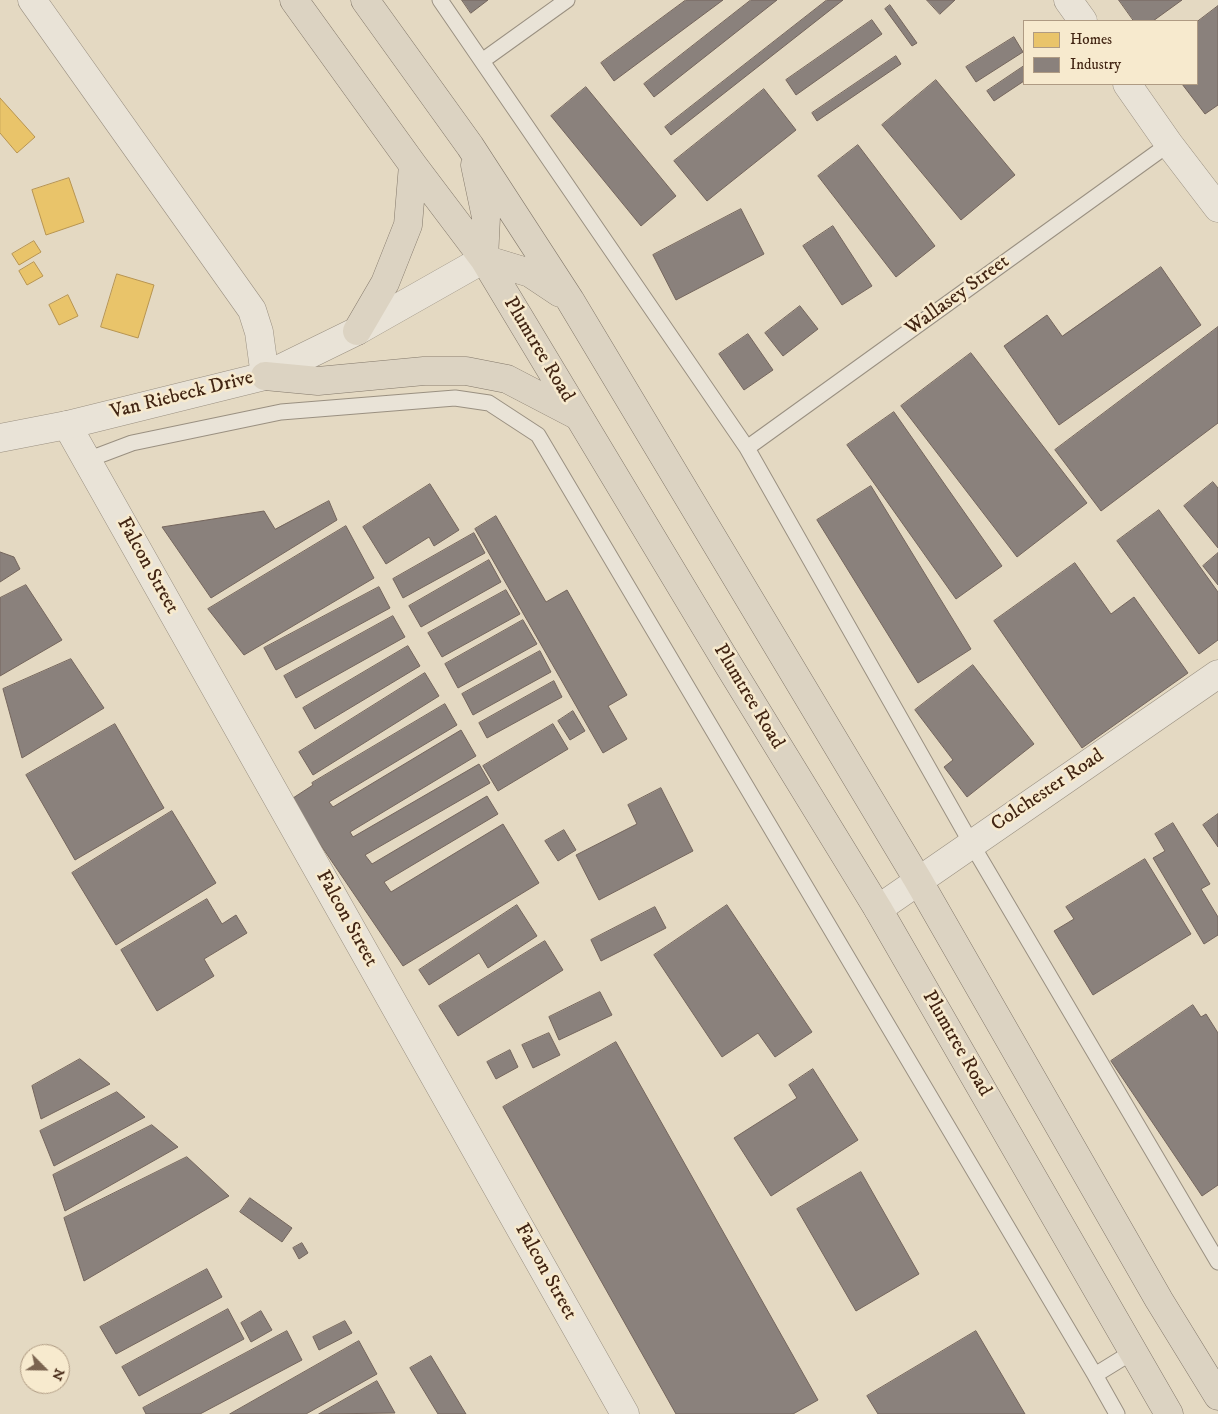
<!DOCTYPE html>
<html>
<head>
<meta charset="utf-8">
<style>
  body { margin:0 }
  #map { position:relative; width:1218px; height:1414px; overflow:hidden; background:#e4d9c2; font-family:"IM FELL DW Pica",serif }
  canvas { display:block }
  .legend { position:absolute; left:1023px; top:20px; width:175px; height:65px; box-sizing:border-box; background:#f7eace; border:1px solid #af9b83; margin:0; padding:6px 9px; list-style:none; font-size:15px; color:#422513 }
  .legend li { display:flex; align-items:center; gap:10px; height:25px }
  .legend b { width:25px; border:1px solid #af9b83 }
  .north { position:absolute; left:20px; top:1344px; width:50px; height:50px; box-sizing:border-box; background:#f7eace; border:1px solid #af9b83; border-radius:50%; rotate:113deg; font-size:14px; font-weight:700; line-height:20px; text-align:center; color:#422513 }
  .north::after { content:''; display:block; margin:auto; width:18px; height:22px; background:#7b6450; clip-path:polygon(50% 0,100% 100%,50% 72%,0 100%) }
</style>
</head>
<body>
<div id="map">
<canvas width="1218" height="1414"></canvas>
<ul class="legend">
<li><b style="height:14px;background:#e9c46a"></b>Homes</li>
<li><b style="height:14px;background:#8a817c"></b>Industry</li>
</ul>
<div class="north">N</div>
</div>
<script>
const ctx = document.querySelector('canvas').getContext('2d');
ctx.lineJoin = 'round';
function paint(path, color) {
  ctx.fillStyle = color;
  ctx.fill(path, 'evenodd');
}
function stroke(path, color, width, dash) {
  ctx.strokeStyle = color;
  ctx.lineWidth = width;
  ctx.lineCap = dash ? 'butt' : 'round';
  ctx.setLineDash(dash || []);
  ctx.stroke(path);
}
function label(font, color, halo, rows, align = 'center') {
  ctx.font = font + ' "IM FELL DW Pica",serif';
  ctx.lineWidth = 5;
  ctx.setLineDash([]);
  ctx.textBaseline = 'middle';
  ctx.strokeStyle = halo;
  ctx.fillStyle = color;
  for (const [text, x, y, turn = 0] of rows) {
    ctx.save();
    ctx.translate(x, y);
    ctx.rotate((+turn || 0) * Math.PI / 180);
    ctx.textAlign = isNaN(turn) ? turn : align;
    if (halo) ctx.strokeText(text, 0, 0);
    ctx.fillText(text, 0, 0);
    ctx.restore();
  }
}
const homes = new Path2D(`
  M 0,98 L 35,137 L 17,153 L 0,133 Z
  M 69,178 L 84,222 L 46,235 L 32,190 Z
  M 34,241 L 41,252 L 19,265 L 12,254 Z
  M 34,262 L 43,276 L 27,285 L 19,271 Z
  M 117,274 L 154,285 L 138,338 L 101,327 Z
  M 68,295 L 78,316 L 59,325 L 49,305 Z`);
paint(homes, '#e9c46a');
stroke(homes, '#b79450', 1);
const industry = new Path2D(`
  M 462,0 L 488,0 L 471,13 Z
  M 686,0 L 723,0 L 614,81 L 601,63 Z
  M 751,0 L 777,0 L 654,97 L 644,84 Z
  M 827,0 L 843,0 L 671,135 L 665,127 Z
  M 927,0 L 955,0 L 940,14 Z
  M 1119,0 L 1182,0 L 1153,21 L 1134,21 Z
  M 890,5 L 917,43 L 912,46 L 885,9 Z
  M 1218,6 L 1218,105 L 1205,114 L 1182,84 L 1197,84 L 1197,22 Z
  M 872,20 L 882,34 L 796,95 L 786,80 Z
  M 1014,37 L 1023,52 L 976,82 L 966,67 Z
  M 896,56 L 901,64 L 817,121 L 812,113 Z
  M 1024,66 L 1024,81 L 994,101 L 987,91 Z
  M 936,80 L 1015,175 L 961,220 L 882,125 Z
  M 586,87 L 676,196 L 641,226 L 551,116 Z
  M 764,89 L 796,130 L 707,201 L 674,161 Z
  M 858,145 L 935,246 L 896,277 L 818,176 Z
  M 741,209 L 764,254 L 676,300 L 653,255 Z
  M 833,226 L 872,286 L 842,305 L 803,246 Z
  M 1161,267 L 1201,325 L 1059,425 L 1004,346 L 1047,315 L 1062,336 Z
  M 800,306 L 818,329 L 783,356 L 765,333 Z
  M 1218,327 L 1218,423 L 1101,511 L 1055,450 Z
  M 748,334 L 773,370 L 744,390 L 719,354 Z
  M 971,353 L 1087,503 L 1017,557 L 901,406 Z
  M 894,412 L 1002,566 L 956,599 L 847,445 Z
  M 1213,482 L 1218,488 L 1218,548 L 1184,506 Z
  M 430,484 L 459,530 L 434,546 L 429,537 L 386,564 L 363,527 Z
  M 871,486 L 971,649 L 918,683 L 817,520 Z
  M 329,501 L 337,520 L 211,598 L 162,527 L 264,511 L 275,529 Z
  M 1159,510 L 1218,592 L 1218,640 L 1199,654 L 1117,541 Z
  M 496,516 L 546,602 L 567,590 L 627,695 L 608,706 L 627,739 L 603,753 L 475,529 Z
  M 346,526 L 374,578 L 244,655 L 208,609 Z
  M 474,533 L 485,553 L 403,598 L 393,579 Z
  M 0,552 L 14,557 L 20,569 L 0,582 Z
  M 1218,553 L 1218,585 L 1203,566 Z
  M 489,560 L 501,582 L 421,627 L 409,606 Z
  M 1075,563 L 1111,614 L 1134,597 L 1188,673 L 1082,748 L 994,621 Z
  M 26,585 L 62,640 L 0,676 L 0,598 Z
  M 379,587 L 390,608 L 276,670 L 264,648 Z
  M 506,590 L 520,614 L 442,657 L 428,633 Z
  M 393,616 L 405,637 L 296,698 L 284,676 Z
  M 523,620 L 537,644 L 458,688 L 445,664 Z
  M 408,646 L 420,666 L 315,729 L 303,708 Z
  M 540,651 L 551,672 L 473,715 L 462,694 Z
  M 71,659 L 104,708 L 22,758 L 3,689 Z
  M 973,665 L 1034,744 L 967,797 L 944,767 L 953,760 L 915,710 Z
  M 425,673 L 439,696 L 313,775 L 299,752 Z
  M 554,681 L 562,697 L 487,738 L 479,723 Z
  M 445,704 L 457,725 L 329,802 L 333,807 L 461,730 L 476,756 L 350,832 L 353,837 L 479,764 L 490,783 L 365,855 L 372,864 L 487,796 L 498,814 L 384,882 L 391,892 L 503,824 L 539,883 L 403,966 L 290,800 L 313,785 L 312,783 Z
  M 573,711 L 585,731 L 570,740 L 558,721 Z
  M 115,724 L 164,808 L 75,860 L 26,775 Z
  M 553,724 L 568,749 L 498,791 L 483,766 Z
  M 661,788 L 693,851 L 599,900 L 576,855 L 637,824 L 628,805 Z
  M 172,811 L 216,883 L 116,945 L 72,873 Z
  M 1218,814 L 1218,847 L 1203,825 Z
  M 1173,823 L 1210,884 L 1201,889 L 1218,917 L 1218,935 L 1204,944 L 1153,858 L 1165,851 L 1155,834 Z
  M 564,830 L 576,850 L 558,861 L 545,841 Z
  M 1145,859 L 1191,934 L 1093,995 L 1054,931 L 1074,919 L 1066,907 Z
  M 207,899 L 222,924 L 236,915 L 247,933 L 204,959 L 214,976 L 157,1011 L 121,950 Z
  M 517,905 L 537,936 L 488,968 L 479,953 L 429,985 L 419,970 Z
  M 727,905 L 812,1032 L 775,1057 L 758,1033 L 722,1057 L 654,955 Z
  M 655,907 L 666,928 L 601,961 L 591,940 Z
  M 545,941 L 563,970 L 458,1036 L 439,1006 Z
  M 600,992 L 612,1015 L 559,1040 L 549,1017 Z
  M 1193,1005 L 1201,1017 L 1206,1014 L 1218,1033 L 1218,1185 L 1202,1196 L 1111,1061 Z
  M 549,1033 L 560,1055 L 533,1068 L 522,1045 Z
  M 616,1042 L 818,1400 L 793,1414 L 676,1414 L 503,1107 Z
  M 510,1050 L 518,1067 L 496,1079 L 487,1062 Z
  M 80,1059 L 110,1084 L 41,1119 L 32,1086 Z
  M 813,1069 L 858,1140 L 771,1196 L 734,1138 L 797,1098 L 789,1085 Z
  M 117,1092 L 145,1117 L 54,1166 L 40,1131 Z
  M 152,1125 L 178,1147 L 65,1211 L 53,1175 Z
  M 187,1157 L 229,1196 L 84,1281 L 64,1218 Z
  M 861,1172 L 919,1274 L 856,1311 L 797,1209 Z
  M 250,1198 L 292,1228 L 282,1242 L 240,1212 Z
  M 302,1243 L 308,1253 L 299,1259 L 293,1248 Z
  M 207,1269 L 222,1297 L 116,1354 L 100,1327 Z
  M 228,1309 L 244,1339 L 139,1396 L 122,1367 Z
  M 261,1311 L 272,1330 L 251,1342 L 241,1323 Z
  M 345,1321 L 352,1333 L 319,1350 L 313,1337 Z
  M 287,1331 L 302,1360 L 200,1414 L 146,1414 L 143,1408 Z
  M 976,1331 L 1025,1414 L 878,1414 L 867,1396 Z
  M 359,1341 L 377,1374 L 306,1414 L 230,1414 Z
  M 431,1356 L 466,1414 L 438,1414 L 410,1368 Z
  M 377,1381 L 395,1413 L 319,1414 Z`);
paint(industry, '#8a817c');
stroke(industry, '#74655c', 1);
const service = new Path2D(`
  M 440,0 L 747,448 L 971,843 L 1218,1262
  M 482,61 L 567,0
  M 747,448 L 1169,144
  M 87,460 L 132,443 L 281,412 L 455,398 L 489,403 L 538,435 L 1095,1375 L 1134,1351
  M 1095,1375 L 1117,1414`);
const minor = new Path2D(`
  M 32,0 L 252,310 L 259,332 L 265,376
  M 1068,0 L 1083,21
  M 1127,84 L 1169,144 L 1218,208
  M 67,425 L 625,1414
  M 878,909 L 1218,674`);
const tertiary = new Path2D(`
  M 0,438 L 67,425 L 265,376 L 357,331 L 484,259`);
const trunk = new Path2D(`
  M 294,0 L 413,165 L 484,259 L 729,666 L 878,909 L 1169,1414
  M 365,0 L 470,146 L 570,300 L 918,880 L 1159,1300 L 1218,1396
  M 475,165 L 486,217 L 484,259 L 530,273 L 560,293
  M 357,331 L 385,283 L 408,225 L 413,165
  M 265,376 L 318,381 L 424,371 L 466,371 L 507,379 L 578,416`);
stroke(service, '#9a9081', 17);
stroke(minor, '#9a9081', 29);
stroke(tertiary, '#9a9081', 29);
stroke(trunk, '#83786a', 29);
stroke(service, '#e9e3d7', 15);
stroke(minor, '#e9e3d7', 28);
stroke(tertiary, '#e9e3d7', 28);
stroke(trunk, '#dcd3c2', 28);
label('20px', '#422513', '#f7eace', [
  ["Wallasey Street",958,296,-36],
  ["Plumtree Road",538,350,59],
  ["Van Riebeck Drive",182,396,-14],
  ["Falcon Street",147,566,61],
  ["Plumtree Road",748,697,59],
  ["Colchester Road",1048,791,-34],
  ["Falcon Street",346,919,61],
  ["Plumtree Road",956,1044,60],
  ["Falcon Street",545,1272,61]
]);
</script>
</body>
</html>
